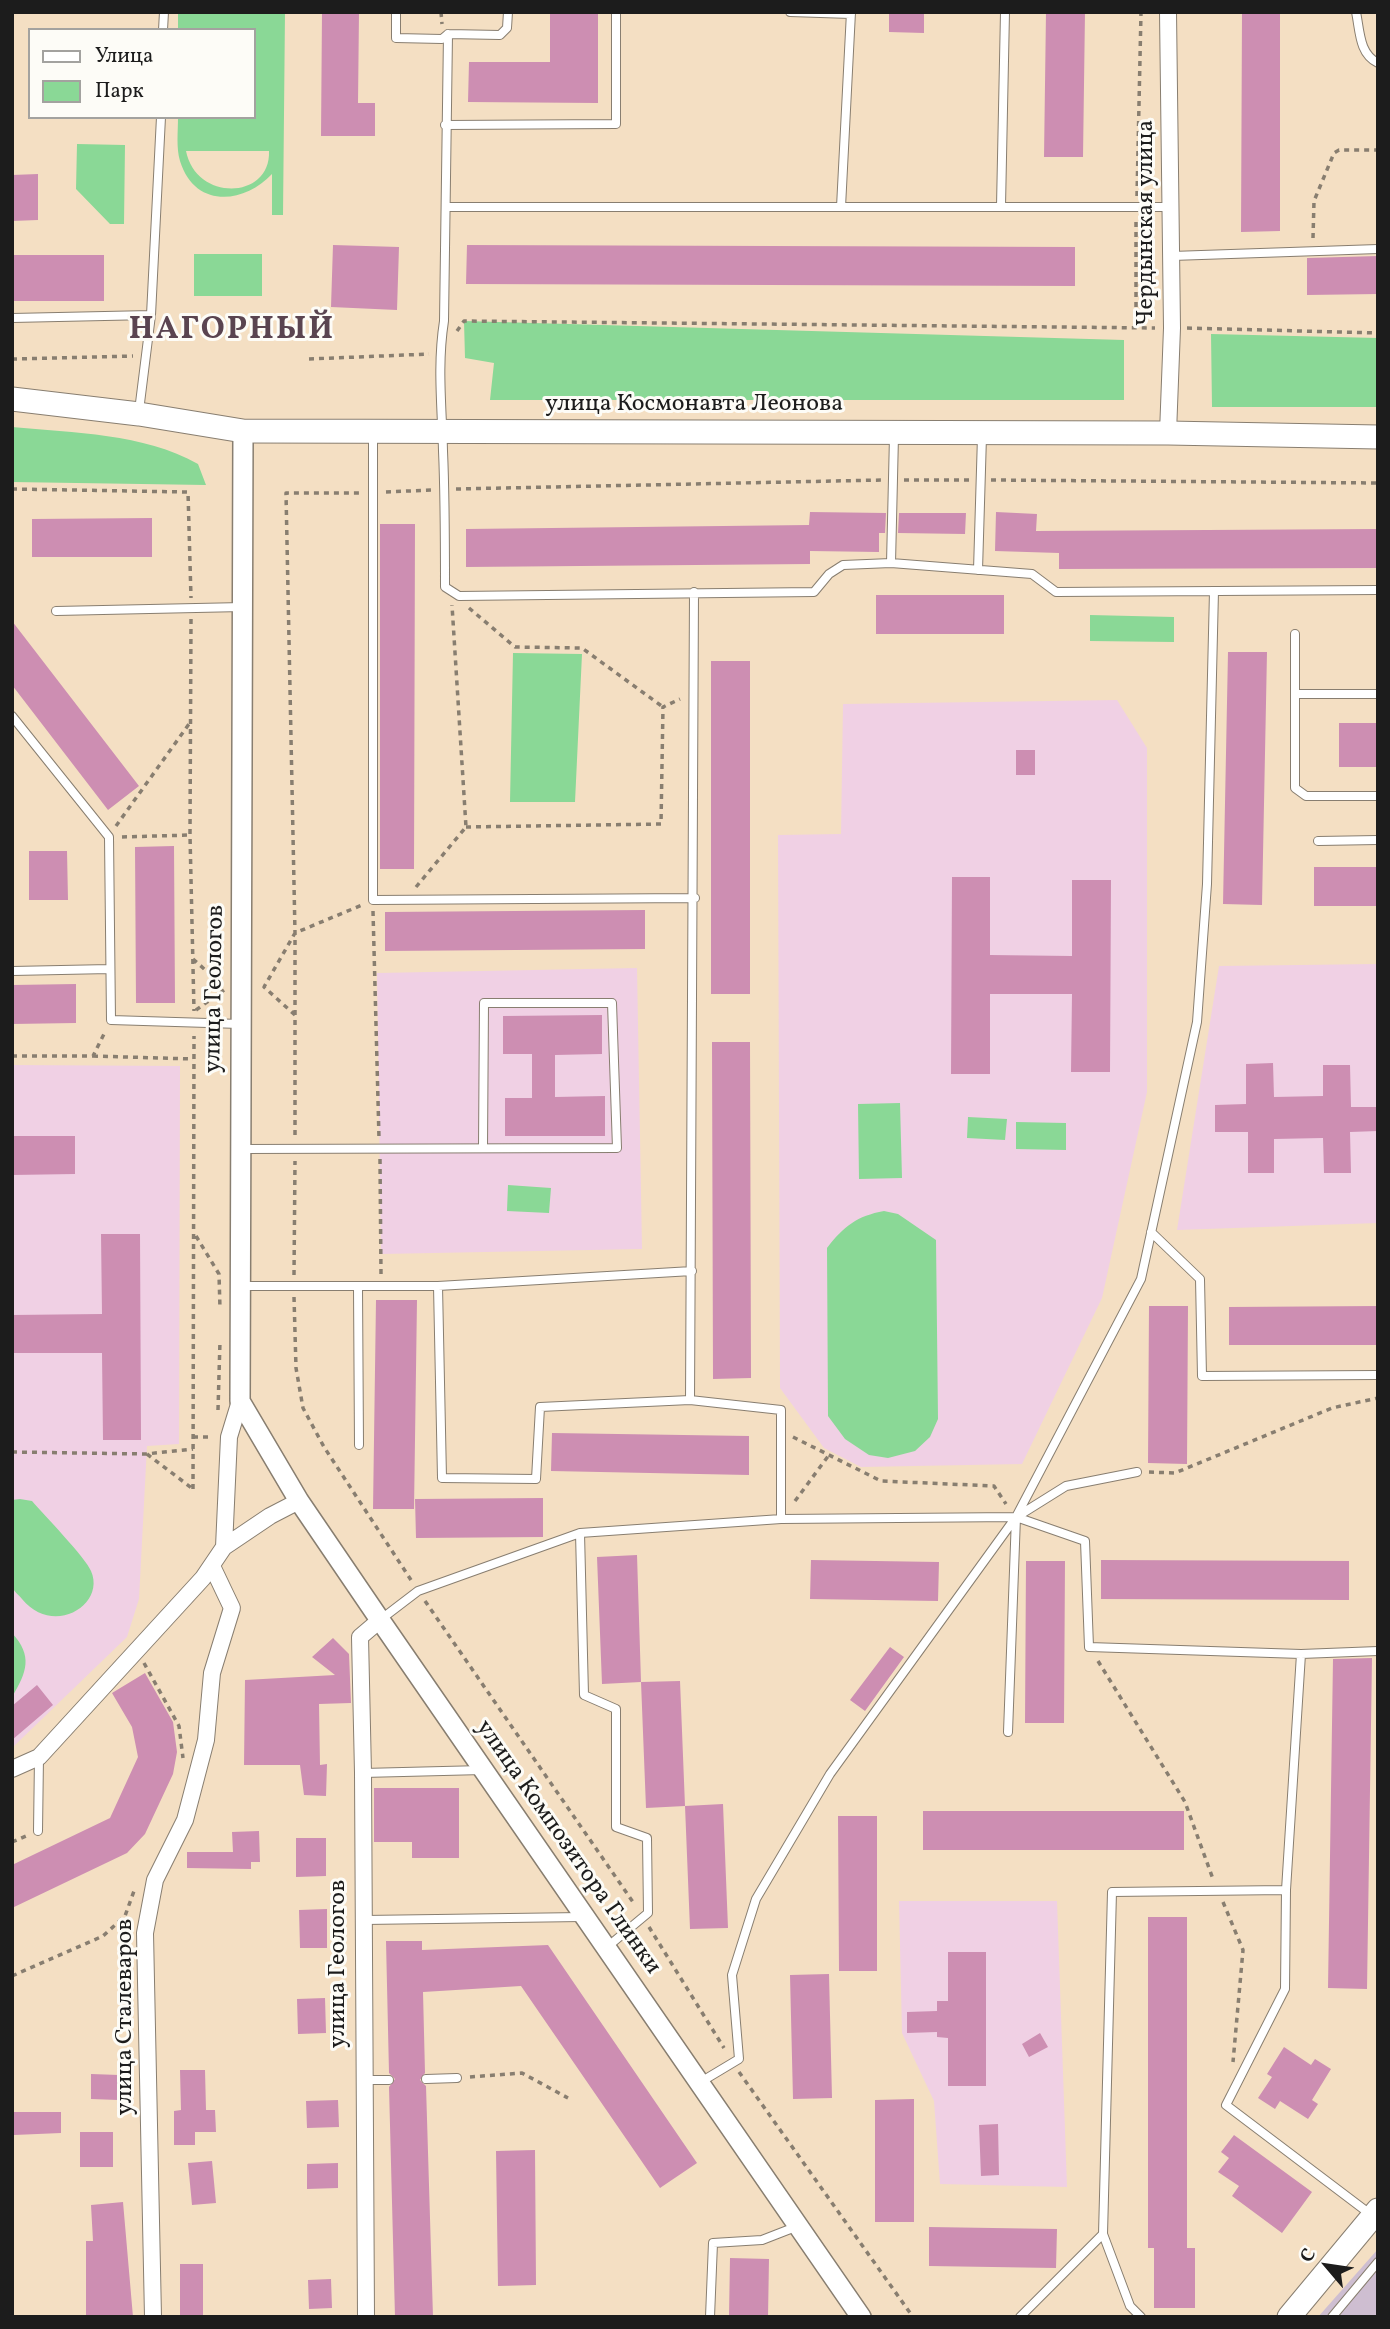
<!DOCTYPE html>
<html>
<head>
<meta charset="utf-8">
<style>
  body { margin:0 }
  #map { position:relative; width:1390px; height:2329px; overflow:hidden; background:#f4dfc3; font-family:Vollkorn,serif }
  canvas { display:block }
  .frame { position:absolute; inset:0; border:14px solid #1c1c1c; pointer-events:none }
  .legend { position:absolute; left:28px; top:28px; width:228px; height:91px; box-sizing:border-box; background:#fdfcf7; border:2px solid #a3a29f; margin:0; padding:9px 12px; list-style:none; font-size:21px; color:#1c1c1c }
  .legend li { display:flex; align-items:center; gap:14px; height:35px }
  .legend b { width:35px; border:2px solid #a3a29f }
  .north { position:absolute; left:1292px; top:2231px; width:70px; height:70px; -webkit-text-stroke:5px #fdfcf7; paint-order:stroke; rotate:299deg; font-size:19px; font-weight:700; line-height:28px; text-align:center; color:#1c1c1c }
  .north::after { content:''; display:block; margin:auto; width:24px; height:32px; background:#1c1c1c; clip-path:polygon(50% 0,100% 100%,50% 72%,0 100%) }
</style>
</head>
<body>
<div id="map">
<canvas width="1390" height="2329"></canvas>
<div class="frame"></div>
<ul class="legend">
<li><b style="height:9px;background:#fff"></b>Улица</li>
<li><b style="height:19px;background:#8ad896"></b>Парк</li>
</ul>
<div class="north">С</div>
</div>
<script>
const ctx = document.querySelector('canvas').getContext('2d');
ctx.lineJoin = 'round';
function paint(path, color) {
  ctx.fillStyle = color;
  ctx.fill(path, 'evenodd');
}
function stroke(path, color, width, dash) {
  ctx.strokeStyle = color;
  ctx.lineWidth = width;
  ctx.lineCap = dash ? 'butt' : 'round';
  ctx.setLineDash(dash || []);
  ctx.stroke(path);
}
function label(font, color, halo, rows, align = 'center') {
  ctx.font = font + ' Vollkorn,serif';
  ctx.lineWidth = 6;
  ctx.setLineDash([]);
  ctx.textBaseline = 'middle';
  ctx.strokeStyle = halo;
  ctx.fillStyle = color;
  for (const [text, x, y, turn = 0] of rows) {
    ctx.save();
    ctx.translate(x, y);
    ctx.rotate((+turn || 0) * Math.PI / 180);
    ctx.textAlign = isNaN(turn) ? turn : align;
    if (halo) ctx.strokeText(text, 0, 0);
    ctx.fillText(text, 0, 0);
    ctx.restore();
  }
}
paint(new Path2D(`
  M 1117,700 L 1147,748 L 1147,1092 L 1102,1298 L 1022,1464 L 861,1467 L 824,1448 L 780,1388 L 778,835 L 841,834 L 843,704 Z
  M 1378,964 L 1378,1223 L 1177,1230 L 1219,966 Z
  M 637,968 L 642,1249 L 381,1254 L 377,973 Z
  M 12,1065 L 180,1066 L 179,1444 L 147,1446 L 139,1599 L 127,1637 L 14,1746 Z
  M 899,1901 L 1057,1901 L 1067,2187 L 940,2184 L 934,2101 L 902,2033 Z`), '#f0d0e4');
paint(new Path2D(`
  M 1378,2249 L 1378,2317 L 1318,2317 Z`), '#cebed1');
paint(new Path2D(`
  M 178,12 L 285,12 L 283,215 L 272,215 L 272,174 C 244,204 195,209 180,161 C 176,148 178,132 178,117 L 254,117 L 254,30 L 178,30 ZM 186,151 L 269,151 C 271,200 196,202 186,151 Z
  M 77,144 L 125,145 L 124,224 L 110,224 L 76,189 Z
  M 194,254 L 262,254 L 262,296 L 194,296 Z
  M 464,321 L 1124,340 L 1124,400 L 490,400 L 494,363 L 465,358 Z
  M 1211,334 L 1378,338 L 1378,407 L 1212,407 Z
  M 12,427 C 74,433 143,433 198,464 L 206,485 L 12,482 Z
  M 1090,615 L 1174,617 L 1174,642 L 1090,641 Z
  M 513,653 L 582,654 L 575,802 L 510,802 Z
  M 900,1103 L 902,1178 L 859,1179 L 858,1104 Z
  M 968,1117 L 1007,1119 L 1005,1140 L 967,1138 Z
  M 1016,1122 L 1066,1123 L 1066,1150 L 1016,1149 Z
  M 508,1185 L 551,1188 L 549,1213 L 507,1211 Z
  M 884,1211 L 898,1214 L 936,1240 L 938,1419 L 930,1437 L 915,1451 L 888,1458 L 869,1455 L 845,1439 L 828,1416 L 827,1248 C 844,1226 857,1216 884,1211 Z
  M 20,1499 L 32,1501 C 44,1515 86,1558 91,1571 C 106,1605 53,1637 22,1599 C 19,1595 13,1591 12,1586 C 7,1567 12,1522 12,1500 Z
  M 12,1633 C 33,1656 27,1672 12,1697 Z`), '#8ad896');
paint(new Path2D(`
  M 322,12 L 359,12 L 358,103 L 375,103 L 375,136 L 321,136 Z
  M 550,12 L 598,12 L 598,103 L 468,102 L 469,62 L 550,62 Z
  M 889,12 L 924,12 L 924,33 L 889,32 Z
  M 1046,12 L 1085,12 L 1083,157 L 1044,157 Z
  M 1242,12 L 1280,12 L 1280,231 L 1241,232 Z
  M 38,174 L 38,220 L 12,221 L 12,175 Z
  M 333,245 L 399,247 L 397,310 L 331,307 Z
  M 467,245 L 1075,247 L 1075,286 L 466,284 Z
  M 12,255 L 104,255 L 104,301 L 12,301 Z
  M 1378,256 L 1378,294 L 1307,295 L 1307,258 Z
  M 810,512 L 886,513 L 885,533 L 879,533 L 879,552 L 810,551 L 810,564 L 466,567 L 466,529 L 809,525 Z
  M 996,512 L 1037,514 L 1036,531 L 1378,529 L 1378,568 L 1059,569 L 1059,553 L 995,551 Z
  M 899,513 L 966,513 L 965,534 L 898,533 Z
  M 152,518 L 152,557 L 32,557 L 32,519 Z
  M 380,524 L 415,524 L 414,869 L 380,869 Z
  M 876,595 L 1004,595 L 1004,634 L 876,634 Z
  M 12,621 L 139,786 L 108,810 L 12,685 Z
  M 1228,652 L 1267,652 L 1262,905 L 1223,904 Z
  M 711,661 L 750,661 L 750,994 L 711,994 Z
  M 1339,723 L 1378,723 L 1378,767 L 1339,767 Z
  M 1016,750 L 1035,750 L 1035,775 L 1016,775 Z
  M 174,846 L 175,1003 L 136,1003 L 135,847 Z
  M 29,851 L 67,851 L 68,900 L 29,900 Z
  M 1314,867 L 1378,867 L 1378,906 L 1314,906 Z
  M 952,877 L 990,877 L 990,955 L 1072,956 L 1072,880 L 1111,880 L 1110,1072 L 1071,1072 L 1072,994 L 990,994 L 990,1074 L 951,1074 Z
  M 645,910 L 645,949 L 385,951 L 385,912 Z
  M 76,984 L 76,1023 L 12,1024 L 12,985 Z
  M 602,1015 L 602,1054 L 555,1055 L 555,1097 L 605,1096 L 605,1136 L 505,1136 L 505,1098 L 532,1098 L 532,1054 L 503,1054 L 503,1016 Z
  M 712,1042 L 750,1042 L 751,1378 L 713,1379 Z
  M 1273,1063 L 1274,1097 L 1323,1096 L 1323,1065 L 1350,1065 L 1351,1107 L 1378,1107 L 1378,1131 L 1350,1132 L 1351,1173 L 1324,1173 L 1323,1138 L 1274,1139 L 1274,1173 L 1248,1173 L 1248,1132 L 1215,1132 L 1215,1105 L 1246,1104 L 1246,1064 Z
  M 12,1136 L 75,1136 L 75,1174 L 12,1175 Z
  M 101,1234 L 140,1234 L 141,1440 L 103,1440 L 102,1353 L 12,1353 L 12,1315 L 102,1314 Z
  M 376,1300 L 417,1300 L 414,1509 L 373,1509 Z
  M 1149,1306 L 1188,1306 L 1187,1464 L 1148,1463 Z
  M 1378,1306 L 1378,1345 L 1229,1345 L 1229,1307 Z
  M 552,1433 L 749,1436 L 749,1475 L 551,1471 Z
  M 543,1498 L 543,1537 L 416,1538 L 415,1499 Z
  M 637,1555 L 641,1682 L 602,1684 L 597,1557 Z
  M 811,1560 L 939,1562 L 938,1601 L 810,1599 Z
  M 1101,1560 L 1349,1561 L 1349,1600 L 1101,1599 Z
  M 1026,1561 L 1065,1561 L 1064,1723 L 1025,1723 Z
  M 333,1638 L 349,1654 L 351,1703 L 319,1704 L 320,1765 L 327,1764 L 326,1796 L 304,1795 L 300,1765 L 244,1765 L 245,1680 L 335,1675 L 312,1657 Z
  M 890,1647 L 904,1657 L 865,1711 L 850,1700 Z
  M 1372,1658 L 1367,1989 L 1328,1988 L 1333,1659 Z
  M 145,1673 L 173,1722 L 177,1752 L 173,1774 L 145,1834 L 127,1853 L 12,1908 L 12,1865 L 110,1818 L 138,1757 L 132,1727 L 112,1693 Z
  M 680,1681 L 685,1806 L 646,1808 L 641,1682 Z
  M 37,1685 L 53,1705 L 12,1740 L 12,1706 Z
  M 374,1788 L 459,1788 L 459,1858 L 412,1858 L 412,1842 L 374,1842 Z
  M 723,1804 L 728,1928 L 690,1929 L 685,1806 Z
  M 923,1811 L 1184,1811 L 1184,1850 L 923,1850 Z
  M 838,1816 L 877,1816 L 877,1971 L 839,1971 Z
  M 259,1831 L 260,1862 L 251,1862 L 251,1869 L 187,1868 L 187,1852 L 233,1852 L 232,1832 Z
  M 296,1838 L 326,1838 L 326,1876 L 296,1877 Z
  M 327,1909 L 327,1948 L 300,1948 L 299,1910 Z
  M 1148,1917 L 1187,1917 L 1187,2248 L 1195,2248 L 1195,2308 L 1154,2308 L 1154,2248 L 1148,2248 Z
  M 386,1941 L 422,1941 L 422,1950 L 548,1945 L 697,2163 L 660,2188 L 521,1986 L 423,1992 L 425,2073 L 420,2080 L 426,2086 L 433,2317 L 395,2317 L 389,2087 L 395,2079 L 389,2073 Z
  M 948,1952 L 986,1952 L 986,2086 L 948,2086 L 948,2038 L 937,2037 L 937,2032 L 907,2033 L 907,2012 L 937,2011 L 937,2001 L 948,2001 Z
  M 829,1974 L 832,2098 L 793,2099 L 790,1975 Z
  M 325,1998 L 326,2033 L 298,2034 L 297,1999 Z
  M 1040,2033 L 1048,2047 L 1029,2057 L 1022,2044 Z
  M 1284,2047 L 1311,2065 L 1315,2059 L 1331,2069 L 1312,2100 L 1318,2104 L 1308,2119 L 1280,2101 L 1275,2109 L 1258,2098 L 1272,2077 L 1267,2074 Z
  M 180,2070 L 205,2070 L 206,2110 L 215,2110 L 216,2132 L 195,2132 L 195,2145 L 174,2145 L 174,2111 L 181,2110 Z
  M 91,2074 L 119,2075 L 118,2100 L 91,2099 Z
  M 914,2099 L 914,2222 L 875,2222 L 875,2100 Z
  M 338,2100 L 339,2127 L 307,2128 L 306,2101 Z
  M 14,2112 L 61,2112 L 61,2133 L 14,2135 Z
  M 998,2124 L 999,2175 L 981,2176 L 979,2125 Z
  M 80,2132 L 113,2132 L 113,2167 L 80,2167 Z
  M 1234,2135 L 1312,2192 L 1282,2233 L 1232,2196 L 1239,2186 L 1218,2172 L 1229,2158 L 1221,2152 Z
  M 535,2150 L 536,2285 L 498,2286 L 496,2151 Z
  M 212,2161 L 216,2203 L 192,2205 L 188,2163 Z
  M 338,2163 L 338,2188 L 307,2189 L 307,2164 Z
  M 123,2202 L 133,2317 L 86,2317 L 86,2241 L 93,2241 L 91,2205 Z
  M 929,2227 L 1057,2229 L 1056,2268 L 929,2266 Z
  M 730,2258 L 769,2259 L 768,2317 L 729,2317 Z
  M 180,2264 L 203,2264 L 203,2317 L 180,2317 Z
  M 331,2279 L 332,2308 L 309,2309 L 308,2280 Z`), '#cd8eb2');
const service = new Path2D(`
  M 396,12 L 396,38 L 442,39 L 448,34
  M 508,12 L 507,28 L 500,35 L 448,34 L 444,321 C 437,366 442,407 443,451 C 445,496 445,541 445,587 L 459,596 L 814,592 L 829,574 L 843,565 L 891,563 L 1032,574 L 1056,592 L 1378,590
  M 790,12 L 851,14
  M 1356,12 C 1360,31 1359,54 1378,63
  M 163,30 L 164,12
  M 445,125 L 616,124 L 616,12
  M 1001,206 L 1005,12
  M 446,207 L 1170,207
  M 841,207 L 851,12
  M 1172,256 L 1378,249
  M 12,318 L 151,315
  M 139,411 L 151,315 L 161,117
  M 373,434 L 373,900 L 695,898
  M 891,563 L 894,436
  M 978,570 L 982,436
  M 56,611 L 243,607
  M 1295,634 L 1295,788 L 1306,796 L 1378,796
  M 1295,694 L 1378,694
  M 12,716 L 109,837 L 111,1020 L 240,1024
  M 1318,841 L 1378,840
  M 12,971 L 110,969
  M 242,1149 L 617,1148 L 612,1003 L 484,1003 L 483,1147
  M 1151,1232 L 1200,1279 L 1202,1376 L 1378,1375
  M 241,1286 L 438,1286 L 442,1478 L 536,1479 L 540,1407 L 690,1400 L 781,1410 L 781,1519
  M 438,1286 L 692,1271
  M 358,1288 L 359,1445
  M 690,1400 L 694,592
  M 1018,1516 L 1066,1486 L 1137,1472
  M 580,1533 L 584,1695 L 616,1709 L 616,1827 L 647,1838 L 648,1913 L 606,1948
  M 380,1620 L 418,1591 L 580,1533 L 781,1519 L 1016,1517 L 1085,1541 L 1089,1647 L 1301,1654
  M 1008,1732 L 1016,1517
  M 363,1773 L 483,1770
  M 38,1831 L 39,1757
  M 1286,1890 L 1301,1654 L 1378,1651
  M 364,1920 L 582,1917
  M 426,2079 L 457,2078
  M 365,2080 L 389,2080
  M 699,2083 L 739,2059 L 732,1975 L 756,1899 L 830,1774 L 1016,1517 L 1141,1279 L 1197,1022 L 1207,884 L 1214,591
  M 1103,2234 L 1130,2306 L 1141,2317
  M 710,2317 L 713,2243 L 762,2240 L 798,2226
  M 1020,2317 L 1103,2234 L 1112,1892 L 1286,1890 L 1285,1989 L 1226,2105 L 1370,2214
  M 1332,2317 L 1378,2262`);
const minor = new Path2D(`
  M 1168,433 L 1172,328 L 1168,12
  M 224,1547 L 229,1437 L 240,1401
  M 12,1769 L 39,1757 L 203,1578 L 224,1547 L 270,1516 L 299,1501
  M 153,2317 L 145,1933 L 155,1880 L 185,1820 L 206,1740 L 212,1673 L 232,1608 L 212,1566
  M 366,2317 L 363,1773 L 360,1637 L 380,1620`);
const tertiary = new Path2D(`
  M 243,431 L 240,1401 L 299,1501 L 380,1620 L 861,2317`);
const secondary = new Path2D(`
  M 12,399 L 139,414 L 243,431 L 1168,433 L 1378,437
  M 1289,2317 L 1378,2210`);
stroke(service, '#887e70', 10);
stroke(minor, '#887e70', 18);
stroke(tertiary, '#887e70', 22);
stroke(secondary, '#887e70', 25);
stroke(new Path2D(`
  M 441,12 L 442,24
  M 1137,196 L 1141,12
  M 1313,238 L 1314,201 L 1334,153 L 1339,150 L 1378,150
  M 1136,327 L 1136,218
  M 1187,328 L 1378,333
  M 457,331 L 464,321 L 1155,328
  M 12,359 L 133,356
  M 309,359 L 429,354
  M 904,480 L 970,480
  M 991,480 L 1378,483
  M 12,489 L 188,492 L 191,598
  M 456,489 L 882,480
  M 386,492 L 431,490
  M 469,608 L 515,647 L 582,648 L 663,707
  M 191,619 L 190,835 L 194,1011
  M 116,826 L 189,724
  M 466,827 L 661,824 L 663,707 L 680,699
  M 122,837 L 190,835
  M 416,887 L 466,827 L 452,605
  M 373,911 L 379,1138
  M 193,959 L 222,985
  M 196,1010 L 224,990
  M 295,1015 L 264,987 L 295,933 L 362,905
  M 12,1056 L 93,1056 L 106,1030
  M 93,1056 L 193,1059
  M 295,1135 L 295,933 L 286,493 L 361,493
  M 380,1159 L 381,1274
  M 196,1236 L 219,1274 L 220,1309
  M 294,1275 L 295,1161
  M 294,1297 L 296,1368 L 303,1408 L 324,1447 L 411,1580
  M 218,1410 L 220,1341
  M 193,1437 L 212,1437
  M 793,1437 L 881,1481 L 994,1486 L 1006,1504
  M 12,1452 L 146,1454 L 193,1449
  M 147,1454 L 193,1489
  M 1149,1472 L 1175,1473 L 1332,1408 L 1378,1398
  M 193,1489 L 194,1036
  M 795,1501 L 829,1455
  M 425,1601 L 635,1905
  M 1098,1661 L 1185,1802 L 1213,1879
  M 144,1663 L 179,1726 L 183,1758
  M 12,1842 L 26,1836
  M 1223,1902 L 1243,1950 L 1233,2062
  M 649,1927 L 724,2048
  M 12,1976 L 103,1936 L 125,1916 L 134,1891
  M 739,2072 L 913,2317
  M 470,2077 L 522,2073 L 568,2098`), '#887e70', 3.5, [5, 5]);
stroke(service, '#fff', 8);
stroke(minor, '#fff', 16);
stroke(tertiary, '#fff', 19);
stroke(secondary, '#fff', 23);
label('24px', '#1c1c1c', '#fdfcf7', [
  ["Чердынская улица",1148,223,-90],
  ["улица Космонавта Леонова",694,406],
  ["улица Геологов",216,989,-89],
  ["улица Композитора Глинки",567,1848,55],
  ["улица Геологов",340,1964,-90],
  ["улица Сталеваров",127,2017,-90]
]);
ctx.letterSpacing = '2px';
label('bold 32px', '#5a4450', '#fdfcf7', [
  ["НАГОРНЫЙ",232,332]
]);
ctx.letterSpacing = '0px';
</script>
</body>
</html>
